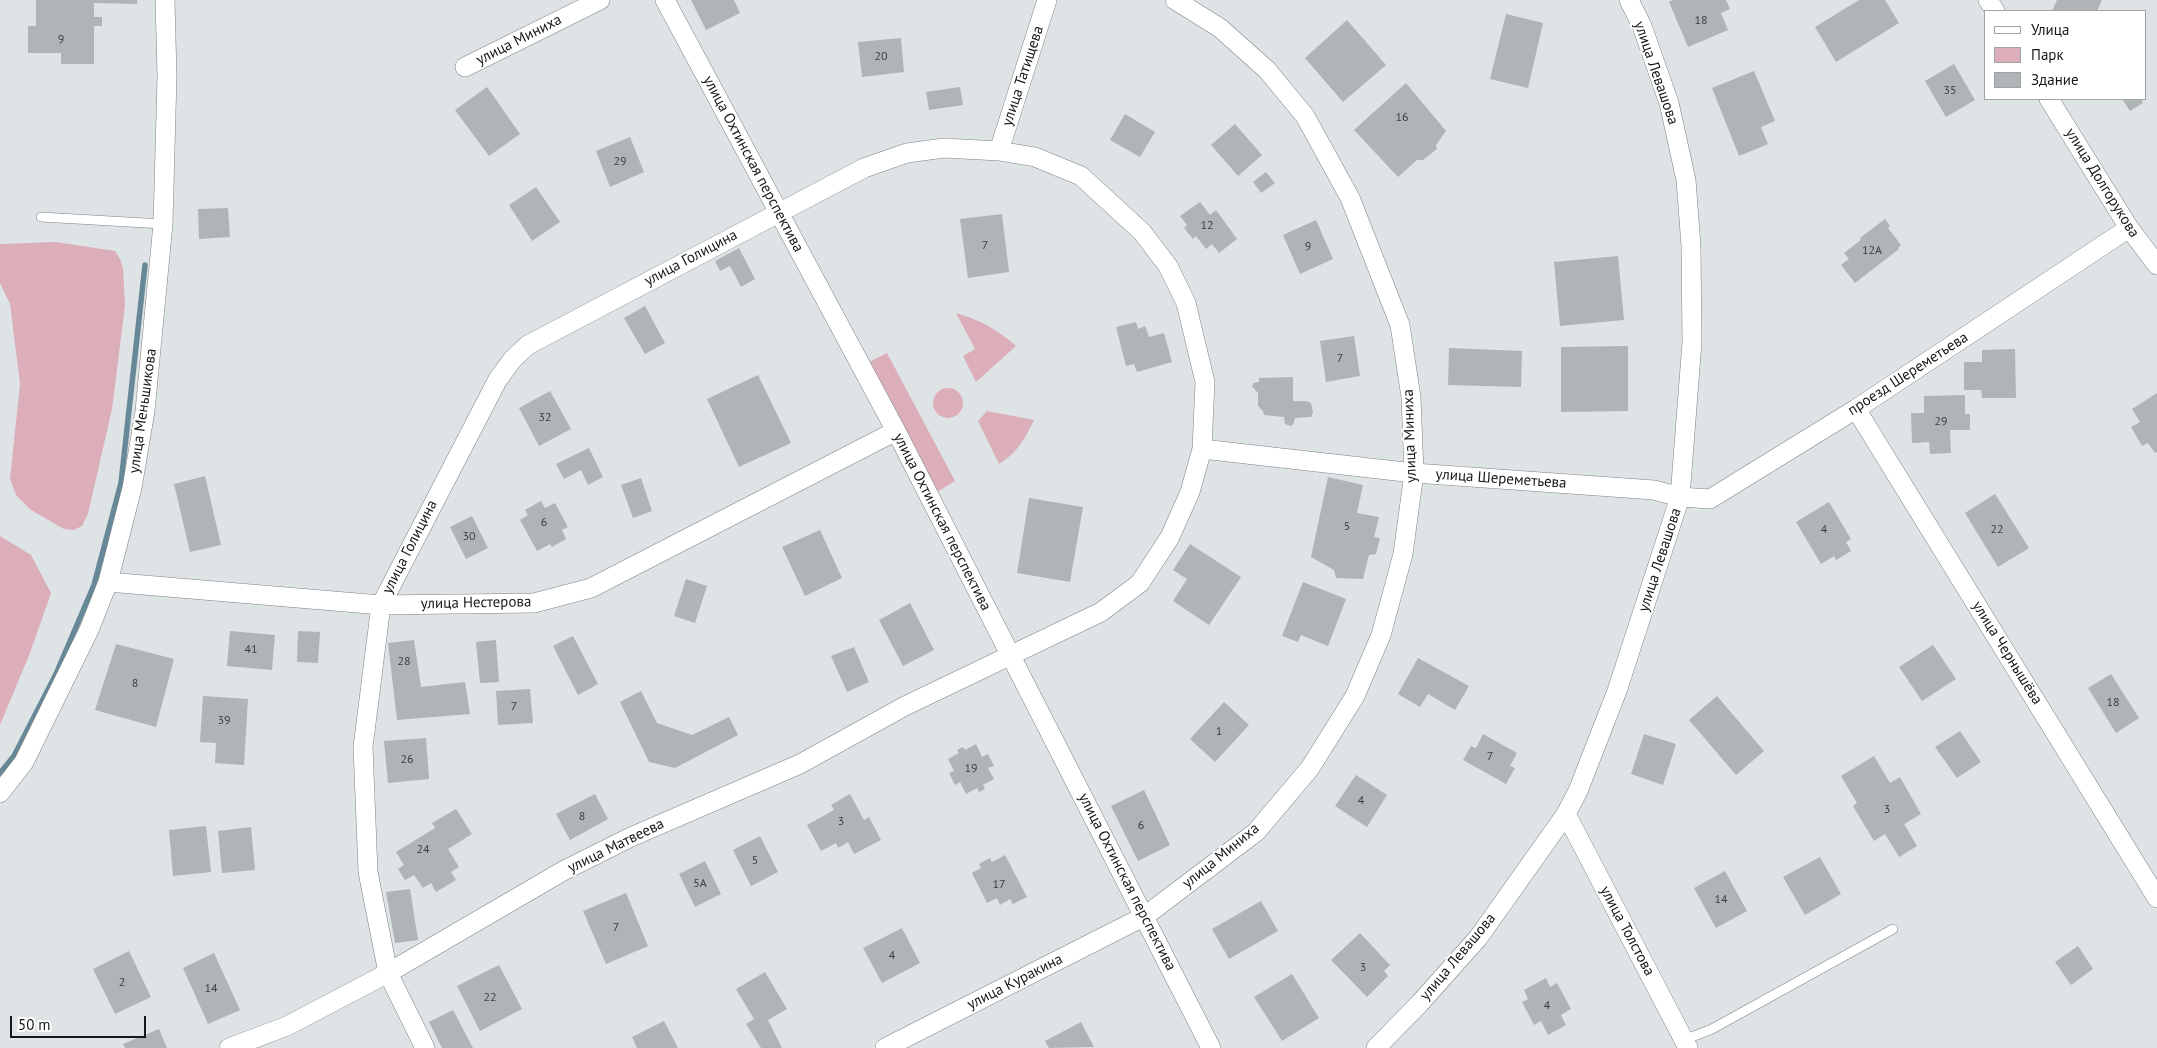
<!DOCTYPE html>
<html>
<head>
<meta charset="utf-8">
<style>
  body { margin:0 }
  #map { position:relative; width:2157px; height:1048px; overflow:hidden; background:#dee3e6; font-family:"PT Sans",sans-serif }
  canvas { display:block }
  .legend { position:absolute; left:1984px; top:10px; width:162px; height:90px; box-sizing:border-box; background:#fff; border:1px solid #a1a2a3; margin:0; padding:6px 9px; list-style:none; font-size:15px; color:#151718 }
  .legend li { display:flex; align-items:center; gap:10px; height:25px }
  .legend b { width:25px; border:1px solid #a1a2a3 }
  .scale { position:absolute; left:10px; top:1016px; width:136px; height:22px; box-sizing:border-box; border:2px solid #151718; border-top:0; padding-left:6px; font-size:15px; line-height:18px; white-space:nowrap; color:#151718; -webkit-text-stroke:4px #fff; paint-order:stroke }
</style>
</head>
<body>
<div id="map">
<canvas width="2157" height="1048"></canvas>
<ul class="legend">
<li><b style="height:6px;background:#fff"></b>Улица</li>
<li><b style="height:14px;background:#dcaeba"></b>Парк</li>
<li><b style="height:14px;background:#afb4b6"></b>Здание</li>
</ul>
<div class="scale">50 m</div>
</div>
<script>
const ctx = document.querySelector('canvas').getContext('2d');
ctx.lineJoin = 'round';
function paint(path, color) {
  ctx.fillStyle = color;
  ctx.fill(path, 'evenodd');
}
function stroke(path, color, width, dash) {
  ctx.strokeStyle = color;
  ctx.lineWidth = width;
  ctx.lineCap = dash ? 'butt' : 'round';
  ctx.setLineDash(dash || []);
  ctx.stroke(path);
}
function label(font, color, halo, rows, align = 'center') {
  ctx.font = font + ' "PT Sans",sans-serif';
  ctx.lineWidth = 4;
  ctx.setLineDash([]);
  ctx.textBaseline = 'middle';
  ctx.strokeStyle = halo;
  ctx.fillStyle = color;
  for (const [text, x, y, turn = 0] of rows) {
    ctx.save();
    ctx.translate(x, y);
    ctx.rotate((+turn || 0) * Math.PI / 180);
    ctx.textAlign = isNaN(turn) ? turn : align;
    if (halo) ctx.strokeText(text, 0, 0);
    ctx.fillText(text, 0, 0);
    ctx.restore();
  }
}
paint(new Path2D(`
  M 56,242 L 115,251 L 120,259 L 123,269 L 125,305 L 112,409 L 88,514 L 82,526 L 74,530 L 64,529 L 31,510 L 16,495 L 10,479 L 20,384 L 10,304 L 0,283 L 0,244 Z
  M 956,313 C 980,320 997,329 1016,346 L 976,382 L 963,356 L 975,349 Z
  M 887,353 L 955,481 L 939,491 L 930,489 L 867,367 L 871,361 Z
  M933 403a15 15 0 1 1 30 0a15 15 0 1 1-30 0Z
  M 987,411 L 1034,420 C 1024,440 1018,452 999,464 L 978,421 Z
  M 0,536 L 31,555 L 51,593 L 30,653 L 0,725 Z`), '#dcaeba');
stroke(new Path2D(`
  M 0,773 L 14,756 L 56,674 L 94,585 L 121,483 L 145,265`), '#678897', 5.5);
paint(new Path2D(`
  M 36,0 L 137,0 L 137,4 L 94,3 L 94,17 L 102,17 L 102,26 L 94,26 L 94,64 L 61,64 L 61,53 L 28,53 L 28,26 L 36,26 Z
  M 691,0 L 734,0 L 740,13 L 706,30 Z
  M 1673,0 L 1726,0 L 1730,9 L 1721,13 L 1728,30 L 1688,47 L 1669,2 Z
  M 1859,0 L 1885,0 L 1899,23 L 1836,62 L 1815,27 Z
  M 2057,0 L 2102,0 L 2097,11 L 2052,11 Z
  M 1506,14 L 1543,23 L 1528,88 L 1490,79 Z
  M 1347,20 L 1386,65 L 1343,102 L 1305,58 Z
  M 901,38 L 904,72 L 862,77 L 858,42 Z
  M 1954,64 L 1975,100 L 1946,117 L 1925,81 Z
  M 1754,71 L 1775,121 L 1761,127 L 1768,144 L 1739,156 L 1712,88 Z
  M 1406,83 L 1446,131 L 1436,145 L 1437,149 L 1423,160 L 1417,160 L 1398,177 L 1354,130 Z
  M 487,87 L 520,134 L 489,156 L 455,110 Z
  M 960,87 L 963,105 L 929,110 L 926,92 Z
  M 2122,99 L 2141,99 L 2143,103 L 2130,111 Z
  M 1125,114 L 1155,132 L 1140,157 L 1110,140 Z
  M 1235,124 L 1262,155 L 1238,176 L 1211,145 Z
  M 630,137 L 644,172 L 610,187 L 596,151 Z
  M 1266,172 L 1275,183 L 1261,193 L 1253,182 Z
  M 536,187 L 560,222 L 532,241 L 509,205 Z
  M 1200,202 L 1210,215 L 1216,210 L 1237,239 L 1219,253 L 1212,244 L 1206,249 L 1196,236 L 1193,239 L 1184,228 L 1187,225 L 1180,216 Z
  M 228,208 L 230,237 L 199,239 L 198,209 Z
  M 1002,214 L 1009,272 L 968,278 L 960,219 Z
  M 1885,219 L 1890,226 L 1888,228 L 1901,245 L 1898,248 L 1899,249 L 1855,283 L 1841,265 L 1849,259 L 1844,253 L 1861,240 L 1860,238 Z
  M 1316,220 L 1333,259 L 1300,274 L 1283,235 Z
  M 739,248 L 755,279 L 741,287 L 730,266 L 720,271 L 715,261 Z
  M 1618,256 L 1624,320 L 1560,326 L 1554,262 Z
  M 645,306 L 665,343 L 645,354 L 624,318 Z
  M 1136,322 L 1138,329 L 1145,326 L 1149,337 L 1164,333 L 1172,362 L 1137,372 L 1134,364 L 1126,366 L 1116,327 Z
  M 1354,336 L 1360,376 L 1326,382 L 1320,341 Z
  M 1628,346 L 1628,411 L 1561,412 L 1561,347 Z
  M 1449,348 L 1522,351 L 1521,387 L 1448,385 Z
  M 2015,349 L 2016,398 L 1982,398 L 1981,390 L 1964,390 L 1964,362 L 1982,362 L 1982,350 Z
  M 758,375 L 791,443 L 739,467 L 707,399 Z
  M 1293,377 L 1293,401 L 1306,401 L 1311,403 L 1313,412 L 1311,417 L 1295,418 L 1294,423 L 1291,426 L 1285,424 L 1284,417 L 1264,415 L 1263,411 L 1258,406 L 1258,393 L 1252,386 L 1254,383 L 1259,382 L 1259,378 Z
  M 550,391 L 571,429 L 539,446 L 519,408 Z
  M 2157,393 L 2157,452 L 2155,453 L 2148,443 L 2142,446 L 2131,427 L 2140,422 L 2132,409 Z
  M 1965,395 L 1965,414 L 1970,414 L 1970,430 L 1950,430 L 1951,453 L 1930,454 L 1929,442 L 1912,443 L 1911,413 L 1924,413 L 1924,396 Z
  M 589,448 L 603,477 L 588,485 L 581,470 L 564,479 L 556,464 Z
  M 205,476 L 221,545 L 190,552 L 174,484 Z
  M 1328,477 L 1363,485 L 1357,513 L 1379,517 L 1374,537 L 1380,538 L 1376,554 L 1369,555 L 1363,579 L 1336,578 L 1334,570 L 1311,557 Z
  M 641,478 L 652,511 L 633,518 L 621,485 Z
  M 1995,494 L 2029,548 L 1998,567 L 1965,513 Z
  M 1029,498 L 1083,507 L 1070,582 L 1017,573 Z
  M 541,501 L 545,508 L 555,503 L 568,527 L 562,530 L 566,539 L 552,547 L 550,544 L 537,551 L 520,520 L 528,515 L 525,510 Z
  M 1829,502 L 1851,539 L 1846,542 L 1851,551 L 1836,560 L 1834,556 L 1821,564 L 1796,522 Z
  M 472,516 L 488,548 L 466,559 L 450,527 Z
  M 820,530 L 842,578 L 805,596 L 782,547 Z
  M 1190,544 L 1241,577 L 1209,625 L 1173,601 L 1187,579 L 1173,570 Z
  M 686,579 L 707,586 L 695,623 L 674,616 Z
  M 1303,582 L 1346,599 L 1328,646 L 1301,635 L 1298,642 L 1282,636 Z
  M 910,603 L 934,650 L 903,666 L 879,620 Z
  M 230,631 L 275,635 L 272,670 L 227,666 Z
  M 298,631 L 320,632 L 318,663 L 297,662 Z
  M 573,636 L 598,684 L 578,695 L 553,646 Z
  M 414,640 L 421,687 L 465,682 L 470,714 L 397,720 L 388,643 Z
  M 496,640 L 499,682 L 480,683 L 476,642 Z
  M 116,644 L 174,659 L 156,727 L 95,710 Z
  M 1933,645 L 1956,679 L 1922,701 L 1899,667 Z
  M 854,647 L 869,682 L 847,692 L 831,656 Z
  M 1418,658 L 1469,686 L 1455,710 L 1428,694 L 1420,707 L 1398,694 Z
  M 2111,674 L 2139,718 L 2116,733 L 2088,688 Z
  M 530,689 L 533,723 L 498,725 L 496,691 Z
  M 641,691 L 657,723 L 692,735 L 729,717 L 738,735 L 675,768 L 649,762 L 620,702 Z
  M 203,696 L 248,699 L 244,765 L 215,763 L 216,743 L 200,742 Z
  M 1717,696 L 1764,751 L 1736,775 L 1689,720 Z
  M 1224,702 L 1249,725 L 1215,762 L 1190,739 Z
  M 1960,731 L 1981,762 L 1957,778 L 1935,747 Z
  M 1483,734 L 1517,753 L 1510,766 L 1515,768 L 1506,784 L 1463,760 L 1471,746 L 1476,748 Z
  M 1644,734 L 1676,744 L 1663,785 L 1631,774 Z
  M 426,738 L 429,779 L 388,783 L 384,741 Z
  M 976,744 L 982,757 L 988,754 L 994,766 L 988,768 L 994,779 L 983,785 L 985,789 L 979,792 L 977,788 L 966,794 L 960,782 L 955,785 L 949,773 L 954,771 L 948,759 L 959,753 L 957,750 L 963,747 L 965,750 Z
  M 1874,756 L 1890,783 L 1900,777 L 1921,814 L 1904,824 L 1917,846 L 1899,857 L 1885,834 L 1874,841 L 1853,806 L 1857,803 L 1841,776 Z
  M 1356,775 L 1387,795 L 1367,827 L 1335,806 Z
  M 1144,790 L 1170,845 L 1138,861 L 1111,806 Z
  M 595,794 L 608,819 L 570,840 L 556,814 Z
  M 850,794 L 864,820 L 869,817 L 881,840 L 854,854 L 848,842 L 838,848 L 836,843 L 821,851 L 807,825 L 834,810 L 831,805 Z
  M 456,809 L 472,834 L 448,849 L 459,867 L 451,872 L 456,880 L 436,892 L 431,883 L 423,888 L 414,875 L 405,880 L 398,869 L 404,865 L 396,852 L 435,828 L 432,823 Z
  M 206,826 L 211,872 L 173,876 L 169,830 Z
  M 251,827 L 255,870 L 222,873 L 218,831 Z
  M 760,836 L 778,872 L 751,886 L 733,850 Z
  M 1005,855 L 1027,897 L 1013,904 L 1010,899 L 1000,905 L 997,898 L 987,903 L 972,873 L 981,868 L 979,864 L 990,858 L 992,862 Z
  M 1820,857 L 1841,894 L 1805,915 L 1783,877 Z
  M 705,861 L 721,894 L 695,907 L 679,874 Z
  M 1725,871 L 1747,911 L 1716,928 L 1694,888 Z
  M 410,889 L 418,940 L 395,943 L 386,892 Z
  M 626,893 L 648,946 L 606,964 L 583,911 Z
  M 1261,901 L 1278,931 L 1229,959 L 1212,929 Z
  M 902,928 L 920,963 L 882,983 L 863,948 Z
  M 1360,933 L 1390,965 L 1384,971 L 1388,976 L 1367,997 L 1331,960 Z
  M 2078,946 L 2093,969 L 2071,985 L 2055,962 Z
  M 129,951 L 151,997 L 115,1014 L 93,969 Z
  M 214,953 L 240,1010 L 208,1024 L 183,968 Z
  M 499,965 L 522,1009 L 480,1031 L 457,986 Z
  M 765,972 L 787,1009 L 768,1020 L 782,1048 L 761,1048 L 746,1024 L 754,1019 L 736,989 Z
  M 1292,974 L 1319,1018 L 1282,1041 L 1254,997 Z
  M 1546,978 L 1550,987 L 1557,983 L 1571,1009 L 1561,1015 L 1566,1025 L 1548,1035 L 1541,1021 L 1534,1025 L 1522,1002 L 1528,999 L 1524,990 Z
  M 453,1010 L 473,1048 L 442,1048 L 429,1022 Z
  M 664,1021 L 678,1048 L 637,1048 L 632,1037 Z
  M 1081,1022 L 1094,1047 L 1049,1048 L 1045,1041 Z
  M 159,1029 L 167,1048 L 125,1048 L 123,1044 Z`), '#afb4b6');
const service = new Path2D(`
  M 41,217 L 163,224
  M 1684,1040 L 1712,1029 L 1893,929`);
const minor = new Path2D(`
  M 665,0 L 896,431 L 1211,1048
  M 1988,0 L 1995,11
  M 465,67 L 600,0
  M 2049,99 L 2129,228 L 2157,265
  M 999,151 L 1047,0
  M 1856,409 L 2157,898
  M 1202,449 L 1414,473 L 1654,490 L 1680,497 L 1710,499 L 1856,409 L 2129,228
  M 108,582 L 381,605 L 534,603 L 591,588 L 896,431
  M 0,793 L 24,762 L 89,630 L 108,582 L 132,488 L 145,411 L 163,224 L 167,76 L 165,0
  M 1566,814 L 1688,1048
  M 229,1048 L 287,1026 L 388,973 L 563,871 L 631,837 L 800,764 L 905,706 L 1101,612 L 1140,583 L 1170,537 L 1190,492 L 1202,449 L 1205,382 L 1186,303 L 1168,266 L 1142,232 L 1081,176 L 1035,157 L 999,151 L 944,148 L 907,153 L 864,168 L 528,345 L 513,359 L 498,379 L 381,605 L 363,747 L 368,872 L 388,973 L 425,1048
  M 885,1048 L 1145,916 L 1256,832 L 1310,768 L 1355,696 L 1381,635 L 1403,554 L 1414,473 L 1411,397 L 1400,325 L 1350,198 L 1305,116 L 1267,70 L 1220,28 L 1175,0
  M 1376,1048 L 1420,1003 L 1478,938 L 1566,814 L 1578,791 L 1617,691 L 1680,497 L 1692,342 L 1691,246 L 1686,180 L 1669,103 L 1642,26 L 1629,0`);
stroke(service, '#7d8284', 10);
stroke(minor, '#7d8284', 20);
stroke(service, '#fff', 9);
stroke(minor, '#fff', 19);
label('12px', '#3c3e40', null, [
  ["18",1701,21],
  ["9",61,40],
  ["20",881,57],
  ["35",1950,91],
  ["16",1402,118],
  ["29",620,162],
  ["12",1207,226],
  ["7",985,246],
  ["9",1308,247],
  ["12А",1872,251],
  ["7",1340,359],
  ["32",545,418],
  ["29",1941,422],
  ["6",544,523],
  ["5",1347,527],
  ["4",1824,530],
  ["22",1997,530],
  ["30",469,537],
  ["41",251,650],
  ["28",404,662],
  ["8",135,684],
  ["18",2113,703],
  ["7",514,707],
  ["39",224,721],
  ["1",1219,732],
  ["7",1490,757],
  ["26",407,760],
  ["19",971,769],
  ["4",1361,801],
  ["3",1887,810],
  ["8",582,817],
  ["3",841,822],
  ["6",1141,826],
  ["24",423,850],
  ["5",755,861],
  ["5А",700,884],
  ["17",999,885],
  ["14",1721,900],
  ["7",616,928],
  ["4",892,956],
  ["3",1363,968],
  ["2",122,983],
  ["14",211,989],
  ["22",490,998],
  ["4",1547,1006]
]);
label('15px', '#151718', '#fff', [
  ["улица Миниха",519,40,-27],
  ["улица Левашова",1656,73,71],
  ["улица Татищева",1023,76,-72],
  ["улица Охтинская перспектива",753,164,62],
  ["улица Долгорукова",2102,183,58],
  ["улица Голицина",691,258,-28],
  ["проезд Шереметьева",1908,374,-33],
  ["улица Меньшикова",143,411,-82],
  ["улица Миниха",1410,436,-92],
  ["улица Шереметьева",1501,479,4],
  ["улица Охтинская перспектива",942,522,63],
  ["улица Голицина",410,547,-63],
  ["улица Левашова",1660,560,-72],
  ["улица Нестерова",476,603,-1],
  ["улица Чернышёва",2007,653,58],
  ["улица Матвеева",616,846,-26],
  ["улица Миниха",1221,856,-39],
  ["улица Охтинская перспектива",1127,882,63],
  ["улица Толстова",1627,931,62],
  ["улица Левашова",1458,957,-50],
  ["улица Куракина",1015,982,-27]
]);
</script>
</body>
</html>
